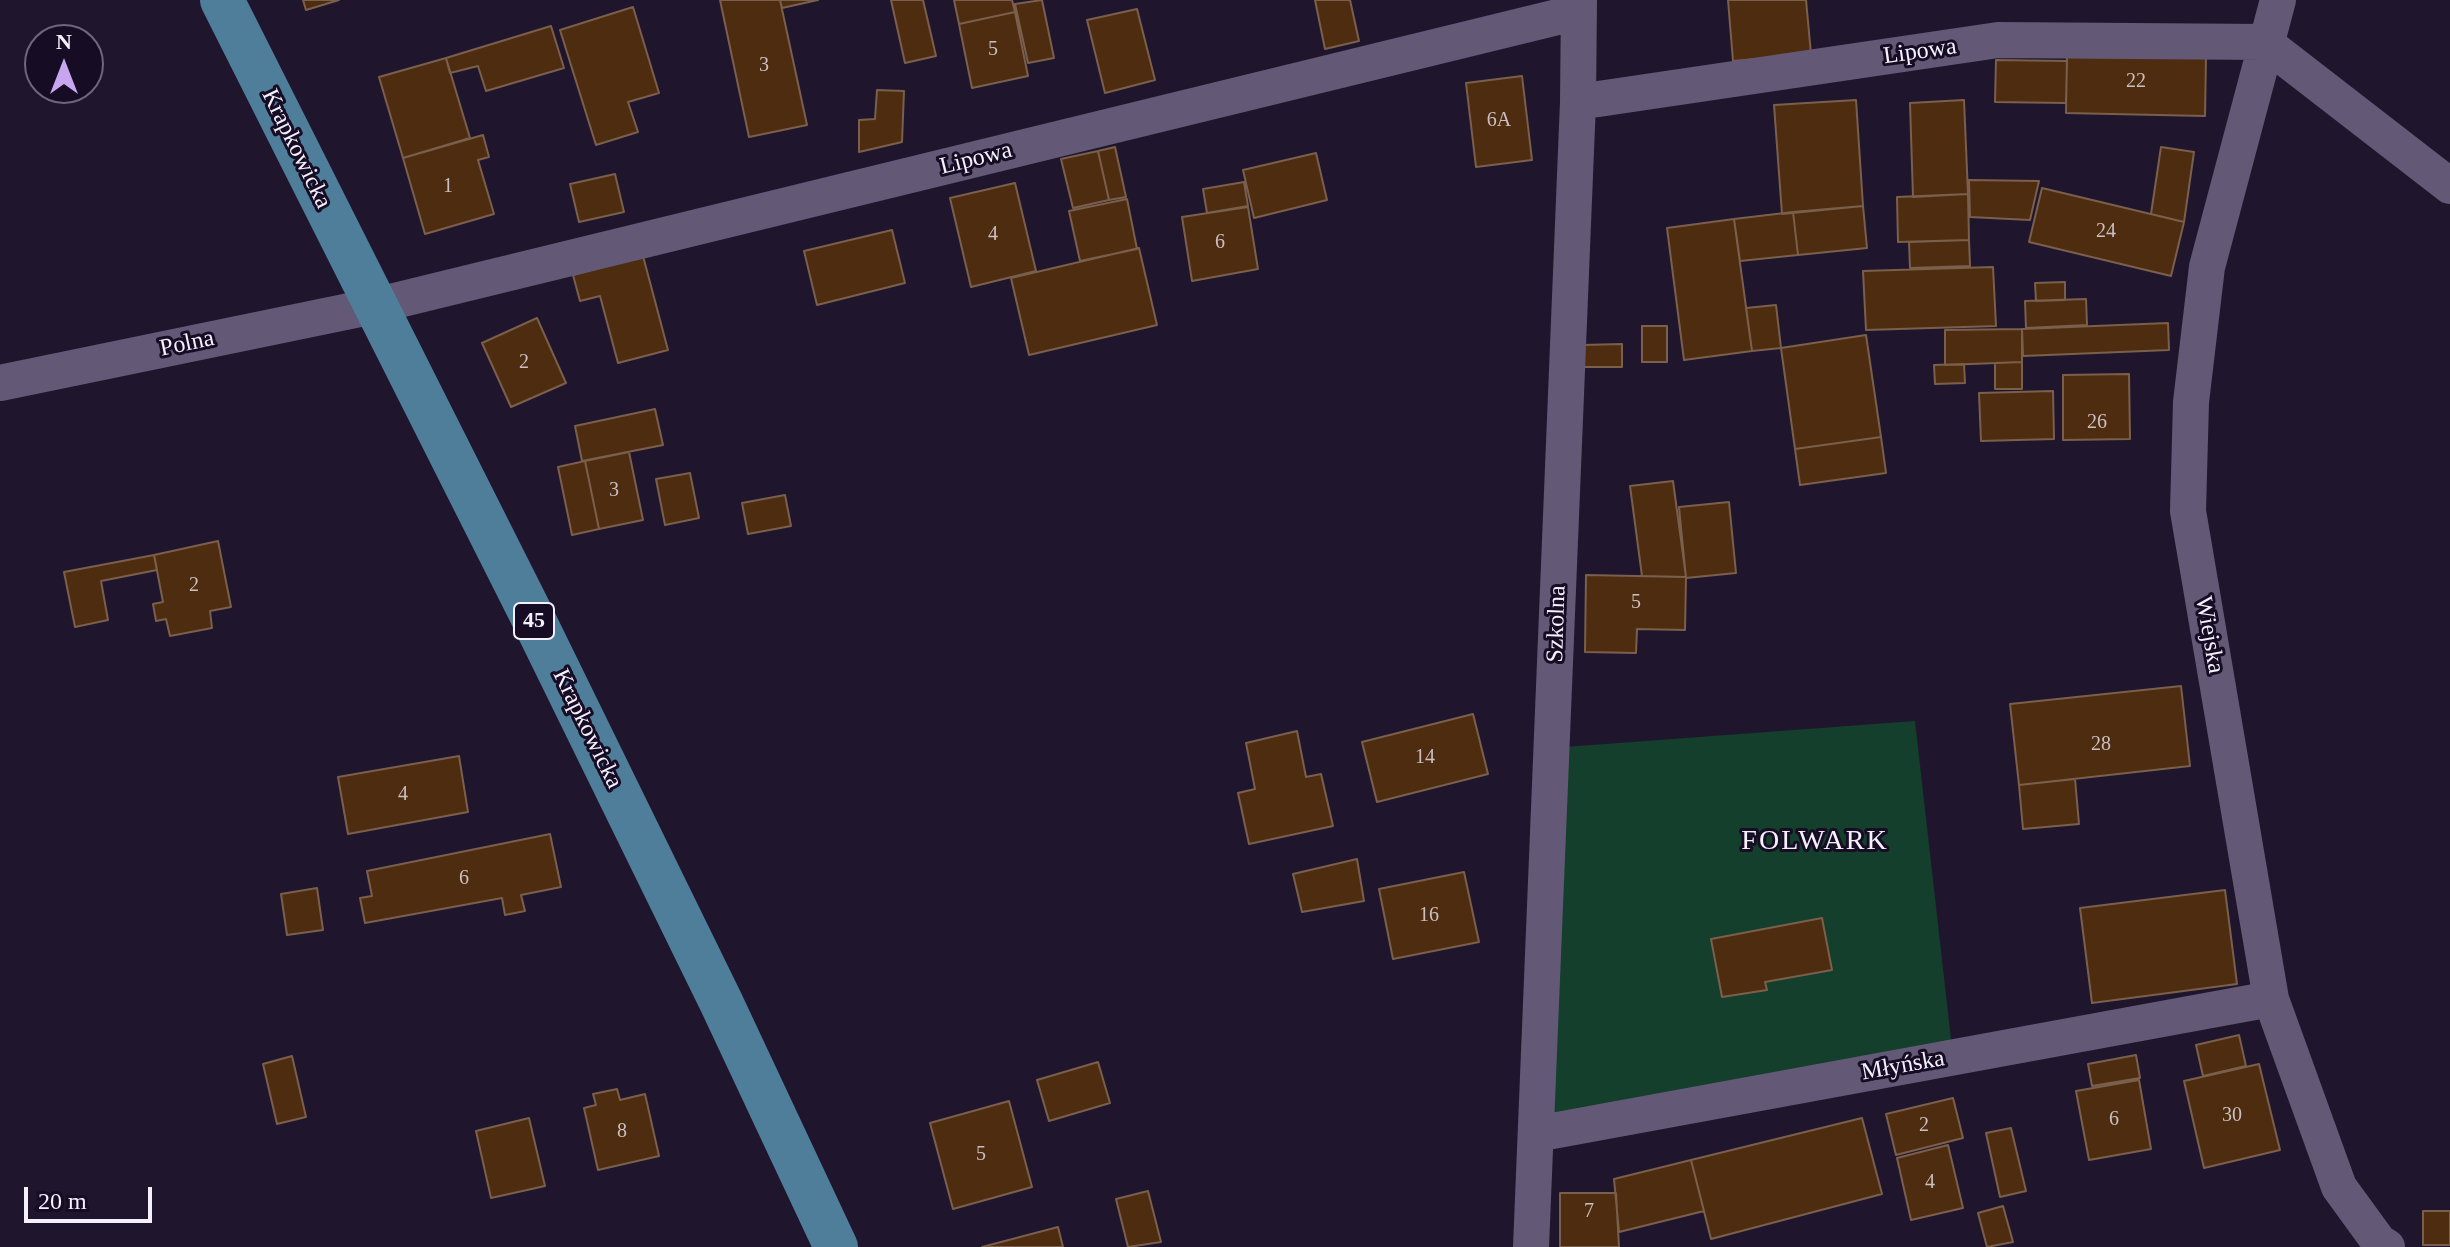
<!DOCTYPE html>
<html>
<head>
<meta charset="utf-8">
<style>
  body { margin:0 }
  #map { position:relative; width:2450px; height:1247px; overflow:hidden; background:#1f162e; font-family:Georgia,serif }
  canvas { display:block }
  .north { position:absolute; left:24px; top:24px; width:80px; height:80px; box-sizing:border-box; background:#160d24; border:2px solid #6f687b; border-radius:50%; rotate:0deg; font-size:22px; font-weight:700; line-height:32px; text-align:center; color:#f4f0fe }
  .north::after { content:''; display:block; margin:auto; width:28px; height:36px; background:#c7a6ef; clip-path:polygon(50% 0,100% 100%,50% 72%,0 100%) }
  .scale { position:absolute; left:24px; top:1187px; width:128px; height:36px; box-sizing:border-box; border:4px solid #f4f0fe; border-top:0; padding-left:10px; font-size:24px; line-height:28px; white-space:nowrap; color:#f4f0fe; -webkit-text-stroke:6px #160d24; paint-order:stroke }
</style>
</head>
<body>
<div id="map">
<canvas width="2450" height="1247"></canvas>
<div class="north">N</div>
<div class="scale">20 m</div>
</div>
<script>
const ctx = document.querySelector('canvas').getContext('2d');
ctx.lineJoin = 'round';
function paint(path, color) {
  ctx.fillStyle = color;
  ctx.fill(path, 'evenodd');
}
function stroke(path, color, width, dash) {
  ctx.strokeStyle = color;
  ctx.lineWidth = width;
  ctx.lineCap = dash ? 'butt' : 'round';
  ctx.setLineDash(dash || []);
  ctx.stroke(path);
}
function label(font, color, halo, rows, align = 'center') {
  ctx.font = font + ' Georgia,serif';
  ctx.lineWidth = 6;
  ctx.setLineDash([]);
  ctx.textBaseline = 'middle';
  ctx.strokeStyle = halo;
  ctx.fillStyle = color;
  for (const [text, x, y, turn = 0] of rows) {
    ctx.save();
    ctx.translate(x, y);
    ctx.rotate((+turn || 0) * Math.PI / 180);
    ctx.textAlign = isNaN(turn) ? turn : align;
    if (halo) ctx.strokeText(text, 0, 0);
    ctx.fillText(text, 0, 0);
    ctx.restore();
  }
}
paint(new Path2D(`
  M 1915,721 L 1953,1057 L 1536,1134 L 1551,748 Z`), '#143f2c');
const building = new Path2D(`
  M 303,0 L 339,0 L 306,10 Z
  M 720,0 L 780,0 L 807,125 L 749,137 Z
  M 780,0 L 818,0 L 782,8 Z
  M 891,0 L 923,0 L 936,56 L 905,63 Z
  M 954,0 L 1012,0 L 1015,12 L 959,24 Z
  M 1042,0 L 1054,58 L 1028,63 L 1015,4 Z
  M 1315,0 L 1350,0 L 1359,41 L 1325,49 Z
  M 1728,0 L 1806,0 L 1811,54 L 1733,61 Z
  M 633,7 L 659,93 L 628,102 L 638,132 L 596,145 L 560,30 Z
  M 1137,9 L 1155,80 L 1105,93 L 1087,20 Z
  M 1015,12 L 1028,76 L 972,88 L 959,24 Z
  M 551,26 L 564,68 L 486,91 L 478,66 L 450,73 L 446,58 Z
  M 2067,54 L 2206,56 L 2205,116 L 2066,113 Z
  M 446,58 L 470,138 L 403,158 L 379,77 Z
  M 1996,60 L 2067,61 L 2066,103 L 1995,102 Z
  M 1522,76 L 1532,160 L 1476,167 L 1466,83 Z
  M 877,90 L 904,91 L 902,142 L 859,152 L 859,120 L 875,119 Z
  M 1856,100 L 1863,206 L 1782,214 L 1774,105 Z
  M 1964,100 L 1968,194 L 1913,197 L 1910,103 Z
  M 483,135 L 489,157 L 478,160 L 494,214 L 425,234 L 403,158 Z
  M 1115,147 L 1126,197 L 1109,200 L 1098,151 Z
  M 2161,147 L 2194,152 L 2184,222 L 2151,214 Z
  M 1098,151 L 1109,200 L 1073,208 L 1061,159 Z
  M 1316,153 L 1327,200 L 1254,218 L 1243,170 Z
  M 615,174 L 624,212 L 579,222 L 570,184 Z
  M 1969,180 L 2039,181 L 2030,220 L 1970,217 Z
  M 1244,182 L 1248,206 L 1207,213 L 1203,189 Z
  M 1015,183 L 1036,271 L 971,287 L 950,198 Z
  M 2042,188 L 2184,222 L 2171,276 L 2029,242 Z
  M 1968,194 L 1969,240 L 1898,242 L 1897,197 Z
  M 1127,199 L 1137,249 L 1080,261 L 1069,211 Z
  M 1863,206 L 1867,248 L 1798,255 L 1793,212 Z
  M 1248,207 L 1258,269 L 1192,281 L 1182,217 Z
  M 1793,212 L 1798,255 L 1740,261 L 1734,219 Z
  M 1734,219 L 1752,351 L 1684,360 L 1667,228 Z
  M 892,230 L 905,283 L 817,305 L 804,251 Z
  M 1969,240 L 1970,266 L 1910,268 L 1909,242 Z
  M 1139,248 L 1157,325 L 1029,355 L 1011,278 Z
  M 643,256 L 668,350 L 618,363 L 600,296 L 580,301 L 573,275 Z
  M 1993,267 L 1996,326 L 1866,330 L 1863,271 Z
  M 2065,282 L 2065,300 L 2036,301 L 2035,283 Z
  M 2086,299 L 2087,325 L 2026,328 L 2025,301 Z
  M 1776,305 L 1781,348 L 1752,351 L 1746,308 Z
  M 537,318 L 566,383 L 511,407 L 482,343 Z
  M 2168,323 L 2169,350 L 2023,356 L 2022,329 Z
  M 1642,326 L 1667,326 L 1667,362 L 1642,362 Z
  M 2022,329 L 2022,362 L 1945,365 L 1945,330 Z
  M 1866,335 L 1881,437 L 1795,449 L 1781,348 Z
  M 1622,344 L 1622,367 L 1582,367 L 1582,345 Z
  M 2022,362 L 2022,389 L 1995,389 L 1995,363 Z
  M 1964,364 L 1965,383 L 1935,384 L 1934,365 Z
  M 2129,374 L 2130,439 L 2063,440 L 2063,375 Z
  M 2053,391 L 2054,439 L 1981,441 L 1979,393 Z
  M 655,409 L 663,445 L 582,461 L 575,426 Z
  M 1881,437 L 1886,473 L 1800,485 L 1795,449 Z
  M 629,452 L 643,520 L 599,529 L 585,461 Z
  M 585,461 L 599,529 L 572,535 L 558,467 Z
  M 690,473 L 699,518 L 665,525 L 656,479 Z
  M 1673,481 L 1686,577 L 1642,576 L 1630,486 Z
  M 785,495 L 791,526 L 748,534 L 742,503 Z
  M 1729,502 L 1736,573 L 1686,578 L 1679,507 Z
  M 218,541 L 231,607 L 210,611 L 212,628 L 170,636 L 166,619 L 156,621 L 153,604 L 163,602 L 154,555 Z
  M 154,555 L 157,570 L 101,581 L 108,620 L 75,627 L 64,572 Z
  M 1586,575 L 1686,577 L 1685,630 L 1637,629 L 1636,653 L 1585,652 Z
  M 2181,686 L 2190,766 L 2019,785 L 2010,704 Z
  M 1473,714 L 1488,774 L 1377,802 L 1362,742 Z
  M 1297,731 L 1306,777 L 1321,774 L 1333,826 L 1249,844 L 1238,793 L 1255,789 L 1246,743 Z
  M 459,756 L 468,812 L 348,834 L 338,777 Z
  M 2075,779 L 2079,824 L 2023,829 L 2019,785 Z
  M 550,834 L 561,887 L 521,895 L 525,911 L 505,915 L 502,898 L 365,923 L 360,898 L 372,896 L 367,871 Z
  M 1357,859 L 1364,901 L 1302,912 L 1293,874 Z
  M 1464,872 L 1479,942 L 1393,959 L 1379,889 Z
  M 317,888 L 323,930 L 287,935 L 281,894 Z
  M 2225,890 L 2237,984 L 2092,1003 L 2080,908 Z
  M 1822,918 L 1832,970 L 1765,982 L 1767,990 L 1722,997 L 1711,939 Z
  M 2239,1035 L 2246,1066 L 2203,1076 L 2196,1045 Z
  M 2136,1055 L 2140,1078 L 2092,1086 L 2088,1064 Z
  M 292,1056 L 306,1117 L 277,1124 L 263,1064 Z
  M 1098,1062 L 1110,1103 L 1049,1121 L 1037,1080 Z
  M 2259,1064 L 2280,1150 L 2204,1168 L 2184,1081 Z
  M 2139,1080 L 2151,1149 L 2089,1160 L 2076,1091 Z
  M 617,1089 L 620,1100 L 645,1094 L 659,1156 L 598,1170 L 584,1108 L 596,1105 L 593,1094 Z
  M 1953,1098 L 1963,1138 L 1896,1155 L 1886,1114 Z
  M 1009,1101 L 1032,1187 L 953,1209 L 930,1123 Z
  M 529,1118 L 545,1186 L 491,1198 L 476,1131 Z
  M 1862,1118 L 1882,1194 L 1711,1239 L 1691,1160 Z
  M 2011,1128 L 2026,1191 L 2000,1197 L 1986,1133 Z
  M 1948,1145 L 1963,1208 L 1911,1220 L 1897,1158 Z
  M 1691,1160 L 1704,1211 L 1619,1232 L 1614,1179 Z
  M 1148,1191 L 1161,1242 L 1128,1247 L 1116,1199 Z
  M 1560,1193 L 1616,1193 L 1619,1247 L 1560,1247 Z
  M 2003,1206 L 2013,1242 L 1987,1247 L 1978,1213 Z
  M 2423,1211 L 2450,1211 L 2450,1245 L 2423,1245 Z
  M 1058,1227 L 1063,1247 L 982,1247 Z`);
paint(building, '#4e2c0f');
stroke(building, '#7a5f4c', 2);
stroke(new Path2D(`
  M 2278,0 L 2207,267 L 2191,402 L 2188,511 L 2271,999 L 2339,1187 L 2379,1242 L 2387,1247
  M 2264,42 L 2450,186
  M 1578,102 L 1998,40 L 2264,42
  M 0,383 L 374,306 L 1578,12
  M 1536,1134 L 2271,999
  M 1531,1247 L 1578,102 L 1579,0`), '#635976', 36);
stroke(new Path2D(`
  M 222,0 L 529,610 L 721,1002 L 836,1247`), '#4f7e9b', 44);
label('20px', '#cabfc2', null, [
  ["5",993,50],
  ["3",764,66],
  ["22",2136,82],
  ["6A",1499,121],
  ["1",448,187],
  ["24",2106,232],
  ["4",993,235],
  ["6",1220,243],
  ["2",524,363],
  ["26",2097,423],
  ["3",614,491],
  ["2",194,586],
  ["5",1636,603],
  ["28",2101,745],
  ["14",1425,758],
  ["4",403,795],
  ["6",464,879],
  ["16",1429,916],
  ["30",2232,1116],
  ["6",2114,1120],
  ["2",1924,1126],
  ["8",622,1132],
  ["5",981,1155],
  ["4",1930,1183],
  ["7",1589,1212]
]);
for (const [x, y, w] of [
  [534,621,40]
]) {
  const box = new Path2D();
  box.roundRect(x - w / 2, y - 18, w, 36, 6);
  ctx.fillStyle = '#160d24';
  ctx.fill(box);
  stroke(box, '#f4f0fe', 2);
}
label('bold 22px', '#f4f0fe', null, [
  ["45",534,621]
]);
label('24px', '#f4f0fe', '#160d24', [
  ["Lipowa",1920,52,-8],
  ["Krapkowicka",296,149,64],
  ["Lipowa",976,159,-14],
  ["Polna",187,344,-12],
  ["Szkolna",1557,624,-88],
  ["Wiejska",2209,635,80],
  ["Krapkowicka",587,729,64],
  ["Młyńska",1903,1066,-10]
]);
ctx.letterSpacing = '2px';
label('28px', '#f4f0fe', '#160d24', [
  ["FOLWARK",1815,842]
]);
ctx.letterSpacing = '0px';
</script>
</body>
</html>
